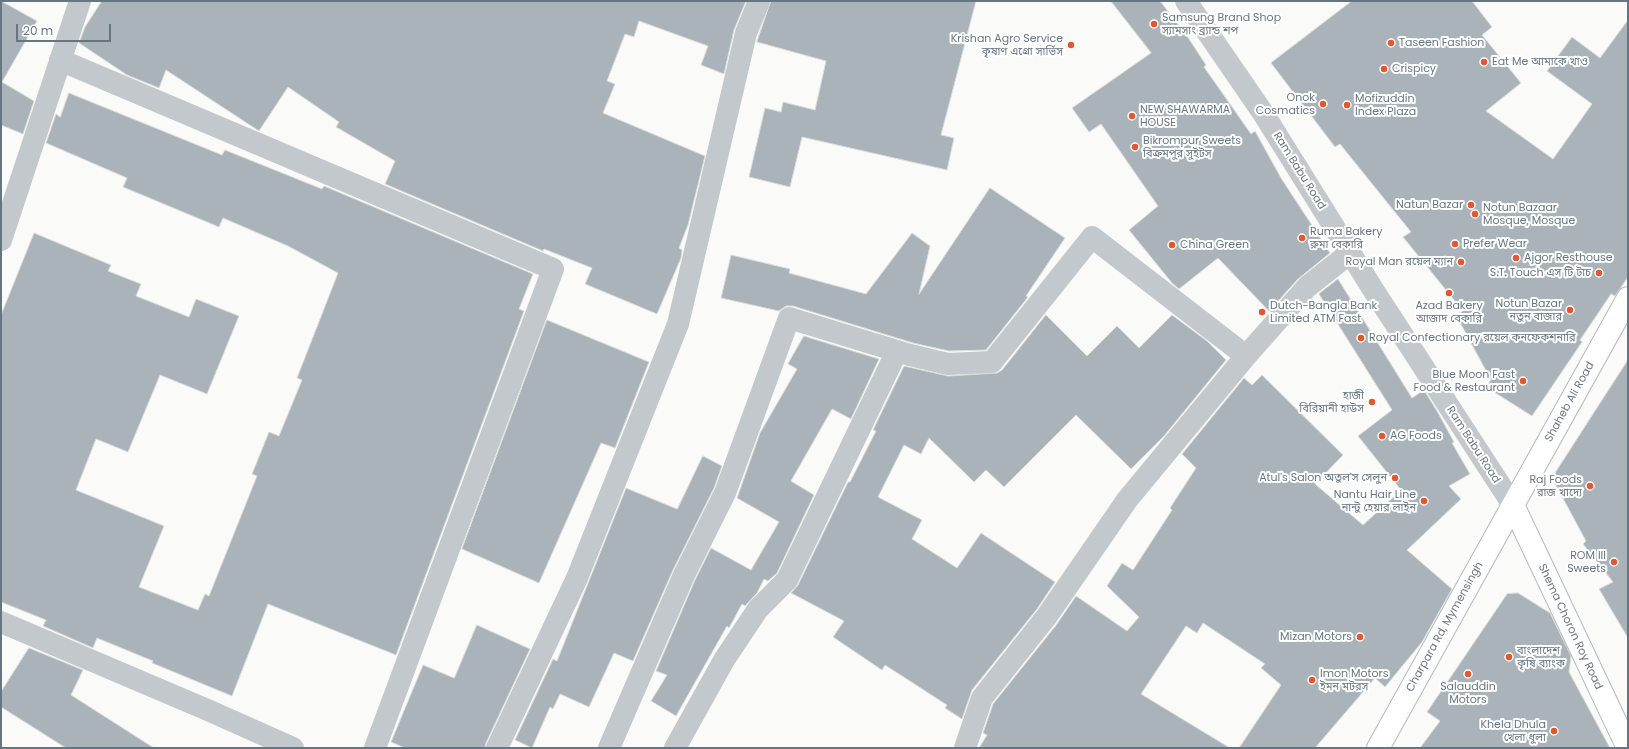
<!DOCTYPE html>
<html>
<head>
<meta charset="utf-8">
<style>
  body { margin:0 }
  #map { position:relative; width:1629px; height:749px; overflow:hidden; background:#fafaf8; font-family:Poppins,sans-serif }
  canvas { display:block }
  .frame { position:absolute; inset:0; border:2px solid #657683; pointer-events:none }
  .scale { position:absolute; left:16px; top:24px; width:95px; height:18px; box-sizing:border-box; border:2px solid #657683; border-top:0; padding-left:5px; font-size:12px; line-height:14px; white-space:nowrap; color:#657683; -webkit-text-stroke:3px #fff; paint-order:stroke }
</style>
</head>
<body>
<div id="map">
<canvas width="1629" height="749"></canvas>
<div class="frame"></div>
<div class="scale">20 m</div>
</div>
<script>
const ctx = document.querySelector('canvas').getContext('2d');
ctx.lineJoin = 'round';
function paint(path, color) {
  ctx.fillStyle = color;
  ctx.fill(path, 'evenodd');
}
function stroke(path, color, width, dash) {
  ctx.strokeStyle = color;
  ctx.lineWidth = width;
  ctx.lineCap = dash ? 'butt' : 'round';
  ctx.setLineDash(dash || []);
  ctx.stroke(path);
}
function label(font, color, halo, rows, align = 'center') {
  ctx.font = font + ' Poppins,"Noto Sans Bengali",sans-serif';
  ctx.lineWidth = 4;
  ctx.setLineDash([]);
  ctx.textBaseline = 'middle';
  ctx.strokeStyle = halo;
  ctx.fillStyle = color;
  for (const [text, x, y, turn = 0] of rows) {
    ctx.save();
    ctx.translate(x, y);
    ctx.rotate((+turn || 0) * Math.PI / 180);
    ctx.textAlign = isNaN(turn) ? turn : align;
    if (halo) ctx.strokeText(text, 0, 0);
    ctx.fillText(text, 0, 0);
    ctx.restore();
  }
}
const building = new Path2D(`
  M 1,1 L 37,21 L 2,82 L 34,101 L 23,134 L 1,125 Z
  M 102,1 L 746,1 L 734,30 L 724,74 L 701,65 L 708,46 L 639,21 L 634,37 L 625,34 L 607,81 L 615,84 L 603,113 L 705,156 L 688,225 L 679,248 L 682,250 L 681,258 L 657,314 L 585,284 L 592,268 L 544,249 L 543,251 L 385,184 L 395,161 L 336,127 L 339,122 L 288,87 L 259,131 L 166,70 L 159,88 L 127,75 L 79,43 L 85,27 Z
  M 771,1 L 976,1 L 941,135 L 954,138 L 947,170 L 802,137 L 790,187 L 749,177 L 765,108 L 781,112 L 783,102 L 815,110 L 826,61 L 757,42 Z
  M 1111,1 L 1160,1 L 1187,36 L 1206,65 L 1204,67 L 1251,134 L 1255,131 L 1281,178 L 1330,253 L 1298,279 L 1269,311 L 1218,258 L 1179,289 L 1172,283 L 1129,230 L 1158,206 L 1101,124 L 1089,132 L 1072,108 L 1151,53 Z
  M 1352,1 L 1472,1 L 1492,27 L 1482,35 L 1521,83 L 1486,111 L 1553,159 L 1592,104 L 1547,71 L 1572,37 L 1600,58 L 1628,20 L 1628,277 L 1615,296 L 1611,294 L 1580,340 L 1582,342 L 1532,416 L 1486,387 L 1491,380 L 1456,315 L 1463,311 L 1403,237 L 1411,232 L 1340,144 L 1335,147 L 1271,63 Z
  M 69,93 L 222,155 L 225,150 L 322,189 L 324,186 L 533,274 L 519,309 L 524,311 L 396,655 L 268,604 L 232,696 L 152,663 L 153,661 L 97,638 L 93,648 L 43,626 L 46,620 L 1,602 L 1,315 L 34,233 L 111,265 L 108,271 L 141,284 L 136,296 L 189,317 L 196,299 L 239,316 L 207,394 L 160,375 L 128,452 L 96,439 L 76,490 L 164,526 L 139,587 L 198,610 L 205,594 L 209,596 L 257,476 L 252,474 L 269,432 L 279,436 L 302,380 L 297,378 L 338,273 L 288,246 L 223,218 L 219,227 L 123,187 L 127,178 L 46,143 L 56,114 L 60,117 Z
  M 990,188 L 1065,238 L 1026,296 L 1028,297 L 986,350 L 949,351 L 913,343 L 793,306 L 786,306 L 779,311 L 721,298 L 731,255 L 790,269 L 789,273 L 866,294 L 912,233 L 930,246 L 919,294 Z
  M 1338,279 L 1412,398 L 1424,390 L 1437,411 L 1454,442 L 1452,443 L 1470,474 L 1449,486 L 1461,499 L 1407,550 L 1452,589 L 1422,642 L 1385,687 L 1375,678 L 1315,748 L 1239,748 L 1281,685 L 1261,668 L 1265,664 L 1203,623 L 1197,633 L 1186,626 L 1141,694 L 1230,748 L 979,748 L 987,735 L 983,733 L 993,704 L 1057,624 L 1076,596 L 1127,631 L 1139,617 L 1107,586 L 1122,563 L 1133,570 L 1172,510 L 1170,508 L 1196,468 L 1182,454 L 1244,378 L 1252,385 L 1262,375 L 1343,455 L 1315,484 L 1363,525 L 1401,490 L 1358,436 L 1392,410 L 1319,294 Z
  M 1046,315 L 1087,356 L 1117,326 L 1139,348 L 1172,315 L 1207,341 L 1226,360 L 1164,436 L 1131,469 L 1076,415 L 1004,487 L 986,470 L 974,482 L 929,438 L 921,454 L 904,445 L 878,497 L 922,520 L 912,539 L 957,568 L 981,533 L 1055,582 L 1037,609 L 972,690 L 962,719 L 945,708 L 947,705 L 885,665 L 882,670 L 833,637 L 844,621 L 791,593 L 798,585 L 848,482 L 850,482 L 876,431 L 873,430 L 904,366 L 948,376 L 997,373 L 1002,370 Z
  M 547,320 L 649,362 L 615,448 L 601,443 L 539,583 L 462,549 Z
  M 804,336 L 879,359 L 851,419 L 832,409 L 791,481 L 814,495 L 777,573 L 768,581 L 764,579 L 757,593 L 745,606 L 742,604 L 729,628 L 727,626 L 676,716 L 651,701 L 667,675 L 656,671 L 695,580 L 711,548 L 751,570 L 779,522 L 737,498 L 760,433 L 797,369 L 788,364 Z
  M 1628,360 L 1628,638 L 1599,589 L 1613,582 L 1583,544 L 1586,541 L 1552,478 Z
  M 703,456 L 722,466 L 714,488 L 673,570 L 633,661 L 614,653 L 589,707 L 560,694 L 553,709 L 550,707 L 532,748 L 515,740 L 553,659 L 557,661 L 626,488 L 677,509 Z
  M 1518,593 L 1550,613 L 1571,656 L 1569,672 L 1610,748 L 1420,748 L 1440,721 L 1427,712 L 1507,594 Z
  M 477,625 L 530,649 L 486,743 L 485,748 L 405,748 L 391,742 L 423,665 L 454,678 Z
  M 29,648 L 83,670 L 71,695 L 154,748 L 66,748 L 1,707 L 1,692 Z`);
paint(building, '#aab3b9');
stroke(building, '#dcdcda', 1);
const major = new Path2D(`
  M 1513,505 L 1628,748
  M 1378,748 L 1628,298`);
stroke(major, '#b5babe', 24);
stroke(new Path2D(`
  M 1186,1 L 1263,113 L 1374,291 L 1513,505
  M 60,60 L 553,269 L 375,748
  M 1,240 L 80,1
  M 1,622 L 210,711 L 293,748
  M 497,748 L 577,578 L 678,324 L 746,33 L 759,1
  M 609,748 L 684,575 L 725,493 L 789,318 L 910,355 L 948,364 L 992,362 L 1092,237 L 1246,356 L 1307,287 L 1350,253
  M 675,748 L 724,660 L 758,609 L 787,580 L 897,351
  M 965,748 L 982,698 L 1047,616 L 1127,500 L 1246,356`), '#c3c8cc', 22);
stroke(major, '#fff', 22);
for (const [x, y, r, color] of [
  [1154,24,4,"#e4572e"],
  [1391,43,4,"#e4572e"],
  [1071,45,4,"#e4572e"],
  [1484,62,4,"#e4572e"],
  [1384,69,4,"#e4572e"],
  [1323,104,4,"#e4572e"],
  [1347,105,4,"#e4572e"],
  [1132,116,4,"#e4572e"],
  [1135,147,4,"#e4572e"],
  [1471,205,4,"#e4572e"],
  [1475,214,4,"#e4572e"],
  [1302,238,4,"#e4572e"],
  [1455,244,4,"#e4572e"],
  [1172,245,4,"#e4572e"],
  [1516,258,4,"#e4572e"],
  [1461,262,4,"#e4572e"],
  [1599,273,4,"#e4572e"],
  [1449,293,4,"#e4572e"],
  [1570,310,4,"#e4572e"],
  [1262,312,4,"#e4572e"],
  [1361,338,4,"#e4572e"],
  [1523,381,4,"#e4572e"],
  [1372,402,4,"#e4572e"],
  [1382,436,4,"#e4572e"],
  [1395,478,4,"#e4572e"],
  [1590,486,4,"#e4572e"],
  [1424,501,4,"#e4572e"],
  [1614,562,4,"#e4572e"],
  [1360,637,4,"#e4572e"],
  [1509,657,4,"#e4572e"],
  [1468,674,4,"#e4572e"],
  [1312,680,4,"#e4572e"],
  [1554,731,4,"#e4572e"]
]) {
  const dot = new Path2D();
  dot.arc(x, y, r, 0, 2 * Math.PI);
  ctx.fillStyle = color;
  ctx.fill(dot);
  stroke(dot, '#fff', 1.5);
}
label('11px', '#657683', '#fff', [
  ["Samsung Brand Shop",1162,18],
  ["স্যামসাং ব্র্যান্ড শপ",1162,31],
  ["Krishan Agro Service",1063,39,"right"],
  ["কৃষাণ এগ্রো সার্ভিস",1063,52,"right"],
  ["Taseen Fashion",1399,43],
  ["Eat Me আমাকে খাও",1492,62],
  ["Crispicy",1392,69],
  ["Onok",1315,98,"right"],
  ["Cosmatics",1315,111,"right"],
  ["Mofizuddin",1355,99],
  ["Index Plaza",1355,112],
  ["NEW SHAWARMA",1140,110],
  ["HOUSE",1140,123],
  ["Bikrompur Sweets",1143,141],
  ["বিক্রমপুর সুইটস",1143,154],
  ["Natun Bazar",1463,205,"right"],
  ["Notun Bazaar",1483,208],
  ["Mosque, Mosque",1483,221],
  ["Ruma Bakery",1310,232],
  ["রুমা বেকারি",1310,245],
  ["Prefer Wear",1463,244],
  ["China Green",1180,245],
  ["Ajgor Resthouse",1524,258],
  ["Royal Man রয়েল ম্যান",1453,262,"right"],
  ["S.T. Touch এস টি টাচ",1591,273,"right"],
  ["Notun Bazar",1562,304,"right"],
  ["নতুন বাজার",1562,317,"right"],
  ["Dutch-Bangla Bank",1270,306],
  ["Limited ATM Fast",1270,319],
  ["Azad Bakery",1449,306,"center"],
  ["আজাদ বেকারি",1449,319,"center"],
  ["Royal Confectionary রয়েল কনফেকশনারি",1369,338],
  ["Blue Moon Fast",1515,375,"right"],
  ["Food & Restaurant",1515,388,"right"],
  ["হাজী",1364,396,"right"],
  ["বিরিয়ানী হাউস",1364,409,"right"],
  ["AG Foods",1390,436],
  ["Atul's Salon অতুল'স সেলুন",1387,478,"right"],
  ["Raj Foods",1582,480,"right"],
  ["রাজ খাদ্যে",1582,493,"right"],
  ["Nantu Hair Line",1416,495,"right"],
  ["নান্টু হেয়ার লাইন",1416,508,"right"],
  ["ROM III",1606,556,"right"],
  ["Sweets",1606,569,"right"],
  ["Mizan Motors",1352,637,"right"],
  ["বাংলাদেশ",1517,651],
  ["কৃষি ব্যাংক",1517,664],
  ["Imon Motors",1320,674],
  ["ইমন মটরস",1320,687],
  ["Salauddin",1468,687,"center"],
  ["Motors",1468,700,"center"],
  ["Khela Dhula",1546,725,"right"],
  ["খেলা ধুলা",1546,738,"right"]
], 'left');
label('11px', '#657683', '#fff', [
  ["Ram Babu Road",1299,171,58],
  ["Shaheb Ali Road",1570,402,-61],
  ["Ram Babu Road",1473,445,57],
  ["Charpara Rd, Mymensingh",1445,627,-61],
  ["Shema Choron Roy Road",1570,627,65]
]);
</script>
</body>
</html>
